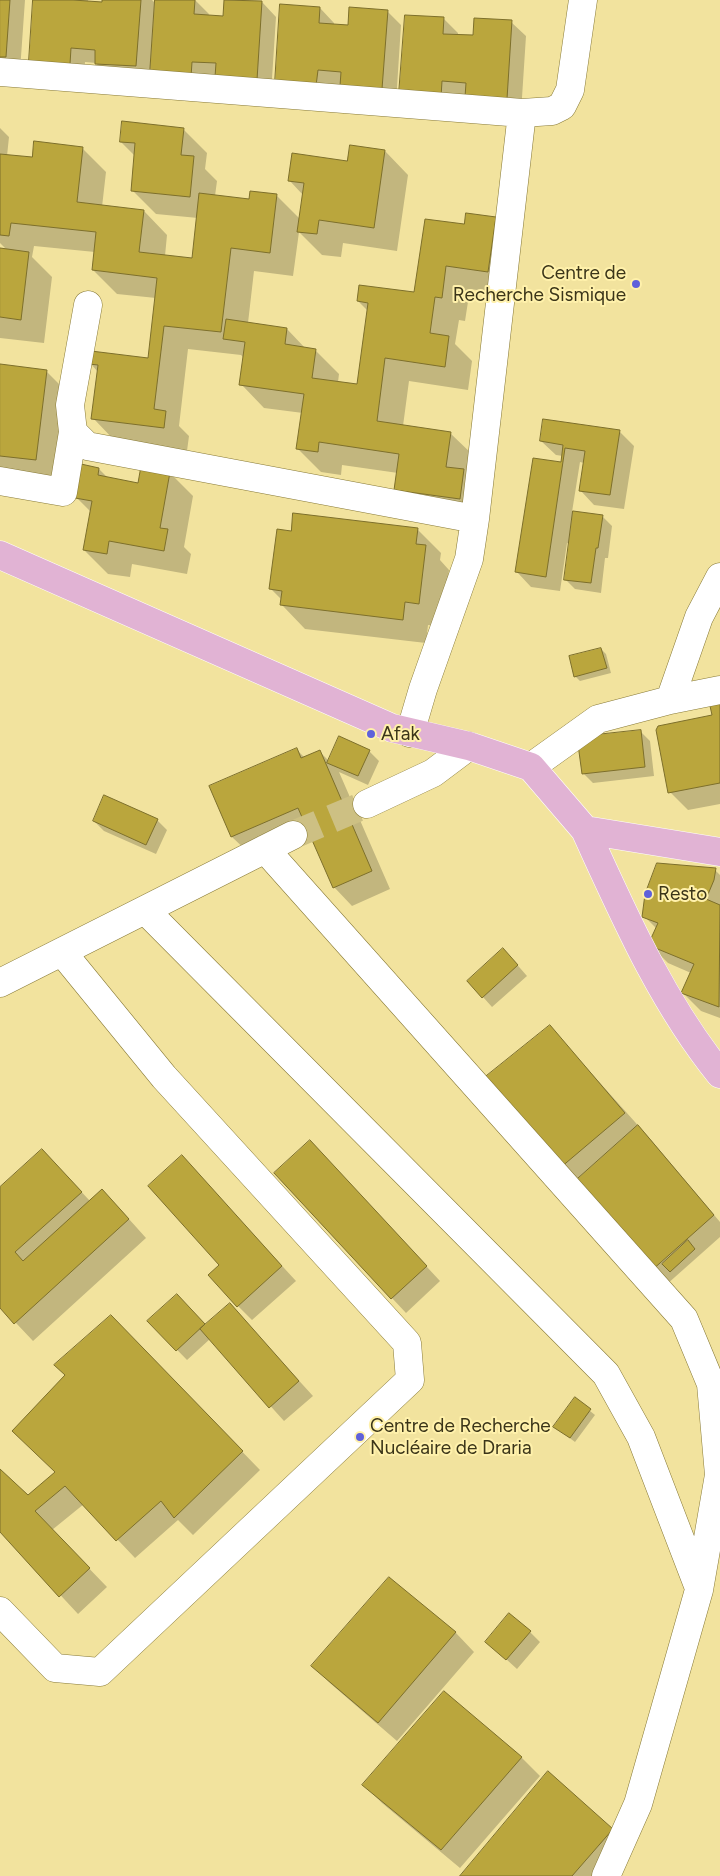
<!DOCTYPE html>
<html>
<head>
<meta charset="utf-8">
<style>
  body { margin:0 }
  canvas { display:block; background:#f2e39e }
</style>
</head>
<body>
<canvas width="720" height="1876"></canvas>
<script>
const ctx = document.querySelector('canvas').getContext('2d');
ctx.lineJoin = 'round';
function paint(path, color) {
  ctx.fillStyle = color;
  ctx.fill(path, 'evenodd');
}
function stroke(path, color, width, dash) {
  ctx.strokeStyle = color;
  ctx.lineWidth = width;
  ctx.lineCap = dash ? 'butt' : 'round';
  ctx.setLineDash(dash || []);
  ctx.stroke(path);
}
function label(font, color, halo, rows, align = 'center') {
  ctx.font = font + ' Figtree,sans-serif';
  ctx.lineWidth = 4;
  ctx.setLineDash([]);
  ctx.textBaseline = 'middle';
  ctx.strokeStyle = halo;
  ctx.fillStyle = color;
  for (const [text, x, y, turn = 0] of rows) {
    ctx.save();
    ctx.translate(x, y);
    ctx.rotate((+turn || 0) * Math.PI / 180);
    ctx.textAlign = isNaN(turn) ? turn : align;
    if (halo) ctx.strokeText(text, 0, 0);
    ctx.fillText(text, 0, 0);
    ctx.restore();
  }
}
paint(new Path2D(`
  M 0,0 L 25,0 L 20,71 L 0,70 Z
  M 34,0 L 88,0 L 88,3 L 103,4 L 104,0 L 152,0 L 156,4 L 156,0 L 195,0 L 209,14 L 208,16 L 224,17 L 262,2 L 276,17 L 271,94 L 110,78 L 96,63 L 85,62 L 84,78 L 45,75 Z
  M 320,8 L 334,23 L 334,25 L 350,26 L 387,11 L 401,25 L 396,103 L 342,85 L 332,84 L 291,97 Z
  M 444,19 L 458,33 L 458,36 L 474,37 L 511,22 L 526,36 L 521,113 L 415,108 Z
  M 0,128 L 9,137 L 7,156 L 33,159 L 82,148 L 106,172 L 102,207 L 144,211 L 167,235 L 165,256 L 193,260 L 198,218 L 156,214 L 132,190 L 135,156 L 121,142 L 183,129 L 207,153 L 205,169 L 217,181 L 215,196 L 251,201 L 276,195 L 300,219 L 303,195 L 289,180 L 385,151 L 408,175 L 397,251 L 343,243 L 341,257 L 322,255 L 299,232 L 293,276 L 254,271 L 248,323 L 287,329 L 306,349 L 315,350 L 339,374 L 338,382 L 358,385 L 368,311 L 358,301 L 415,294 L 465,225 L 495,218 L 519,242 L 511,295 L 470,289 L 465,321 L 459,320 L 455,344 L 472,361 L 468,390 L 409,381 L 403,426 L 450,433 L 474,456 L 483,522 L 396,490 L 398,473 L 342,465 L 341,475 L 321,472 L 298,449 L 303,413 L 264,408 L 241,384 L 244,358 L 241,355 L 188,349 L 179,426 L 189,436 L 187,451 L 116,442 L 93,418 L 98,372 L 91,364 L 149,359 L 156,298 L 117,294 L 93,270 L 95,252 L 34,246 L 32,257 L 52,277 L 44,343 L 0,338 L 0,250 L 8,251 L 0,243 Z
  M 0,366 L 46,371 L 70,395 L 60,483 L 0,470 Z
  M 619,431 L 634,446 L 624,509 L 594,505 L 580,490 L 584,463 L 580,462 L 572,512 L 602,516 L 612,526 L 608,558 L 605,558 L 601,593 L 575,589 L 565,579 L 570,544 L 567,543 L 560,591 L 531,587 L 517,572 L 562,463 L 563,456 L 556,455 L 541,441 Z
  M 99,469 L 109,479 L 139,484 L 170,473 L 193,496 L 184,547 L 191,554 L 187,574 L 132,564 L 130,577 L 108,574 L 84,550 L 91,512 L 76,497 Z
  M 417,529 L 441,553 L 440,560 L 449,570 L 443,627 L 428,625 L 426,643 L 305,629 L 282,605 L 282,600 L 271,589 L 292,532 Z
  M 601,649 L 606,654 L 611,673 L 580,681 L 575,676 Z
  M 720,705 L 720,804 L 688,810 L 670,792 Z
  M 640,731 L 650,741 L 654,776 L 593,783 L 583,773 Z
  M 297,750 L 305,758 L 319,751 L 329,761 L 369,751 L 379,761 L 368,785 L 339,772 L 390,889 L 352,906 L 334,887 L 309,830 L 251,855 L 232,837 L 210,787 Z
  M 157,820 L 167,830 L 156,854 L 104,831 L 94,821 Z
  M 715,870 L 720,875 L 720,1018 L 701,1011 L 683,993 L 691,973 L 668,963 L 650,945 L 657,929 L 644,916 Z
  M 513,960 L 527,976 L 492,1007 L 483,997 Z
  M 549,1026 L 652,1141 L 720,1222 L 720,1237 L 666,1285 L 561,1167 Z
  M 324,1156 L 440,1281 L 406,1313 L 275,1173 Z
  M 182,1157 L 296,1281 L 252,1320 L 238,1306 L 220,1265 Z
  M 60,1169 L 90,1201 L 120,1209 L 146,1238 L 33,1341 L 0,1306 L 0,1189 Z
  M 186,1305 L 206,1326 L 230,1305 L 313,1396 L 284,1421 L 210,1339 L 187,1360 L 149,1321 Z
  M 129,1335 L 260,1470 L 193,1535 L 178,1520 L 135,1558 L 84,1504 L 52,1530 L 107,1587 L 78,1614 L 0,1530 L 0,1471 L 28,1497 L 56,1473 Z
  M 575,1399 L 595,1415 L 575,1442 L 555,1427 Z
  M 389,1578 L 456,1633 L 474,1652 L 397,1741 L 331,1684 L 313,1666 Z
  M 530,1632 L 540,1642 L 517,1669 L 495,1649 Z
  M 444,1692 L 522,1758 L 540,1776 L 460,1868 L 382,1803 L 364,1785 Z
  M 549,1773 L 630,1848 L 606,1876 L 461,1876 Z`), '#0003');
const building = new Path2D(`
  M 0,0 L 10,0 L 6,57 L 0,57 Z
  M 33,0 L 73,0 L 102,2 L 102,0 L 141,0 L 136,66 L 95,64 L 95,50 L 71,48 L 70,64 L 29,61 Z
  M 155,0 L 195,0 L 194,14 L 223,16 L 224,0 L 262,1 L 257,80 L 215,77 L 216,63 L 192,62 L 191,77 L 150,74 Z
  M 280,4 L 320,7 L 319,23 L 348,25 L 349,7 L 388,10 L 382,89 L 340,86 L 341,72 L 318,70 L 316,86 L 275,83 Z
  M 405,15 L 444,17 L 443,34 L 473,35 L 474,18 L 512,20 L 507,99 L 465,97 L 466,83 L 442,81 L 441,97 L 399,94 Z
  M 122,121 L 184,128 L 181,155 L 194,156 L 190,197 L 131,191 L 135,143 L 120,142 Z
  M 34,141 L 83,147 L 77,202 L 144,210 L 139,252 L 192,258 L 199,193 L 249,199 L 250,191 L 277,194 L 270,253 L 231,248 L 221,332 L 164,326 L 154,409 L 166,411 L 164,428 L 91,419 L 98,365 L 89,364 L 91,351 L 148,358 L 157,278 L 92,270 L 96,232 L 11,223 L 9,236 L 0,235 L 0,154 L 32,157 Z
  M 350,145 L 385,150 L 374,228 L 319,220 L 317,234 L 297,232 L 304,183 L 288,181 L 292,153 L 347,161 Z
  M 466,213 L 496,217 L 488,272 L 446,266 L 442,298 L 435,297 L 430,333 L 449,336 L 445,367 L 385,358 L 377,421 L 451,432 L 446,467 L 464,469 L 460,499 L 394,490 L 399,454 L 319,442 L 318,452 L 296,449 L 304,394 L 239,385 L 245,342 L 223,339 L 226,319 L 287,328 L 285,344 L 316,349 L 312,378 L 357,384 L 368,303 L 357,301 L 359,285 L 414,292 L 425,219 L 464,224 Z
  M 0,248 L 29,252 L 21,320 L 0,317 Z
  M 0,364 L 47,370 L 36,460 L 0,456 Z
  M 543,419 L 620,430 L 610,495 L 579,491 L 585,451 L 565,448 L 546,577 L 515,572 L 533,458 L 561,462 L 563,445 L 540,441 Z
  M 81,464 L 99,468 L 98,475 L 138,483 L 141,466 L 170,472 L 160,528 L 168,529 L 164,551 L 109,541 L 107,554 L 83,550 L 92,501 L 75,498 Z
  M 573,511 L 603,515 L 598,548 L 596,548 L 591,583 L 564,580 Z
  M 293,513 L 418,528 L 416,544 L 426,545 L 419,604 L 405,602 L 403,620 L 280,605 L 282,591 L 269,589 L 277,529 L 291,531 Z
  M 601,648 L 607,668 L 574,677 L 569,656 Z
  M 720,704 L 720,783 L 668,793 L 656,730 L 658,726 L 712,715 L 710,706 Z
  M 641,730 L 645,767 L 582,774 L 577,737 Z
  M 339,736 L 370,750 L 358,776 L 327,763 Z
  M 297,748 L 301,758 L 320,750 L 372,871 L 333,888 L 298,808 L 231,837 L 209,786 Z
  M 104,795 L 158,819 L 146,845 L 93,821 Z
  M 657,863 L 716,868 L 714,880 L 706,899 L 720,905 L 719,1007 L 681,993 L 694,964 L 648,945 L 658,923 L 642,917 L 645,894 Z
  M 503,948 L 518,965 L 482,998 L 467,981 Z
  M 550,1025 L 625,1113 L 560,1168 L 484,1078 Z
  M 638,1125 L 714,1215 L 651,1271 L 573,1183 Z
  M 310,1140 L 427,1266 L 391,1299 L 274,1173 Z
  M 42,1149 L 82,1192 L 15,1252 L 23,1261 L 102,1189 L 129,1219 L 14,1324 L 0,1308 L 0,1187 Z
  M 182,1155 L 282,1266 L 237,1307 L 208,1275 L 219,1265 L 148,1186 Z
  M 688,1240 L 695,1249 L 670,1272 L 662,1264 Z
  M 177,1294 L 205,1324 L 176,1351 L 147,1321 Z
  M 230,1303 L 299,1381 L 269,1408 L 200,1329 Z
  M 111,1315 L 243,1451 L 174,1518 L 161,1501 L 116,1541 L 65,1486 L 35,1511 L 90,1568 L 59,1597 L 0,1532 L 0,1469 L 28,1495 L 55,1472 L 12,1431 L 65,1375 L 54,1365 Z
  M 575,1397 L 591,1409 L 570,1438 L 553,1427 Z
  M 389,1577 L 456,1632 L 378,1723 L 311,1666 Z
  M 509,1613 L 531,1631 L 506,1660 L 485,1642 Z
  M 444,1691 L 522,1757 L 441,1850 L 362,1785 Z
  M 548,1771 L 613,1829 L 572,1876 L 460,1876 Z`);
paint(building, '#baa63d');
stroke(building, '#7d6f2b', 1);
stroke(new Path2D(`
  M 293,835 L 367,804`), '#cdc083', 28, [28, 14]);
const minor = new Path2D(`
  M 0,72 L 522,113 L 552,111 L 562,106 L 570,90 L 583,0
  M 88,305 L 70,405 L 73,432 L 87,446 L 475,519
  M 0,481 L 63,492 L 73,432
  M 670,700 L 699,617 L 720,577
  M 410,733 L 423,689 L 469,559 L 475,519 L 522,113
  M 531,767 L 598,719 L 670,700 L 720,690
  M 367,804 L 433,773 L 469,746
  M 265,849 L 684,1319 L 711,1384 L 719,1475 L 699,1590 L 638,1804 L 606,1876
  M 145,910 L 606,1374 L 641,1437 L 699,1588
  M 0,983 L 293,835
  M 0,1611 L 55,1668 L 100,1672 L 410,1380 L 407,1343 L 164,1077 L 62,952`);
const major = new Path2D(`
  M 0,555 L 392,728 L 469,746 L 531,767 L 585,830 L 720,852
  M 585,830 C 624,915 661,1001 720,1074`);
stroke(minor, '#887a37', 29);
stroke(major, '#fff', 29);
stroke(minor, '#fff', 28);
stroke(major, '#e1b3d4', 28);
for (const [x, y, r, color] of [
  [636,284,5,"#5f61da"],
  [371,734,5,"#5f61da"],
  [648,894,5,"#5f61da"],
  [360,1437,5,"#5f61da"]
]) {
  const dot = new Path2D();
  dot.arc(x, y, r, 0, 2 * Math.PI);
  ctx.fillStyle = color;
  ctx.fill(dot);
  stroke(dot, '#fff1ab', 2);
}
label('19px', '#3b3519', '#fff1ab', [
  ["Centre de",626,273,"right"],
  ["Recherche Sismique",626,295,"right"],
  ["Afak",381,734],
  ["Resto",658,894],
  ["Centre de Recherche",370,1426],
  ["Nucléaire de Draria",370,1448]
], 'left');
</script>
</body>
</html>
